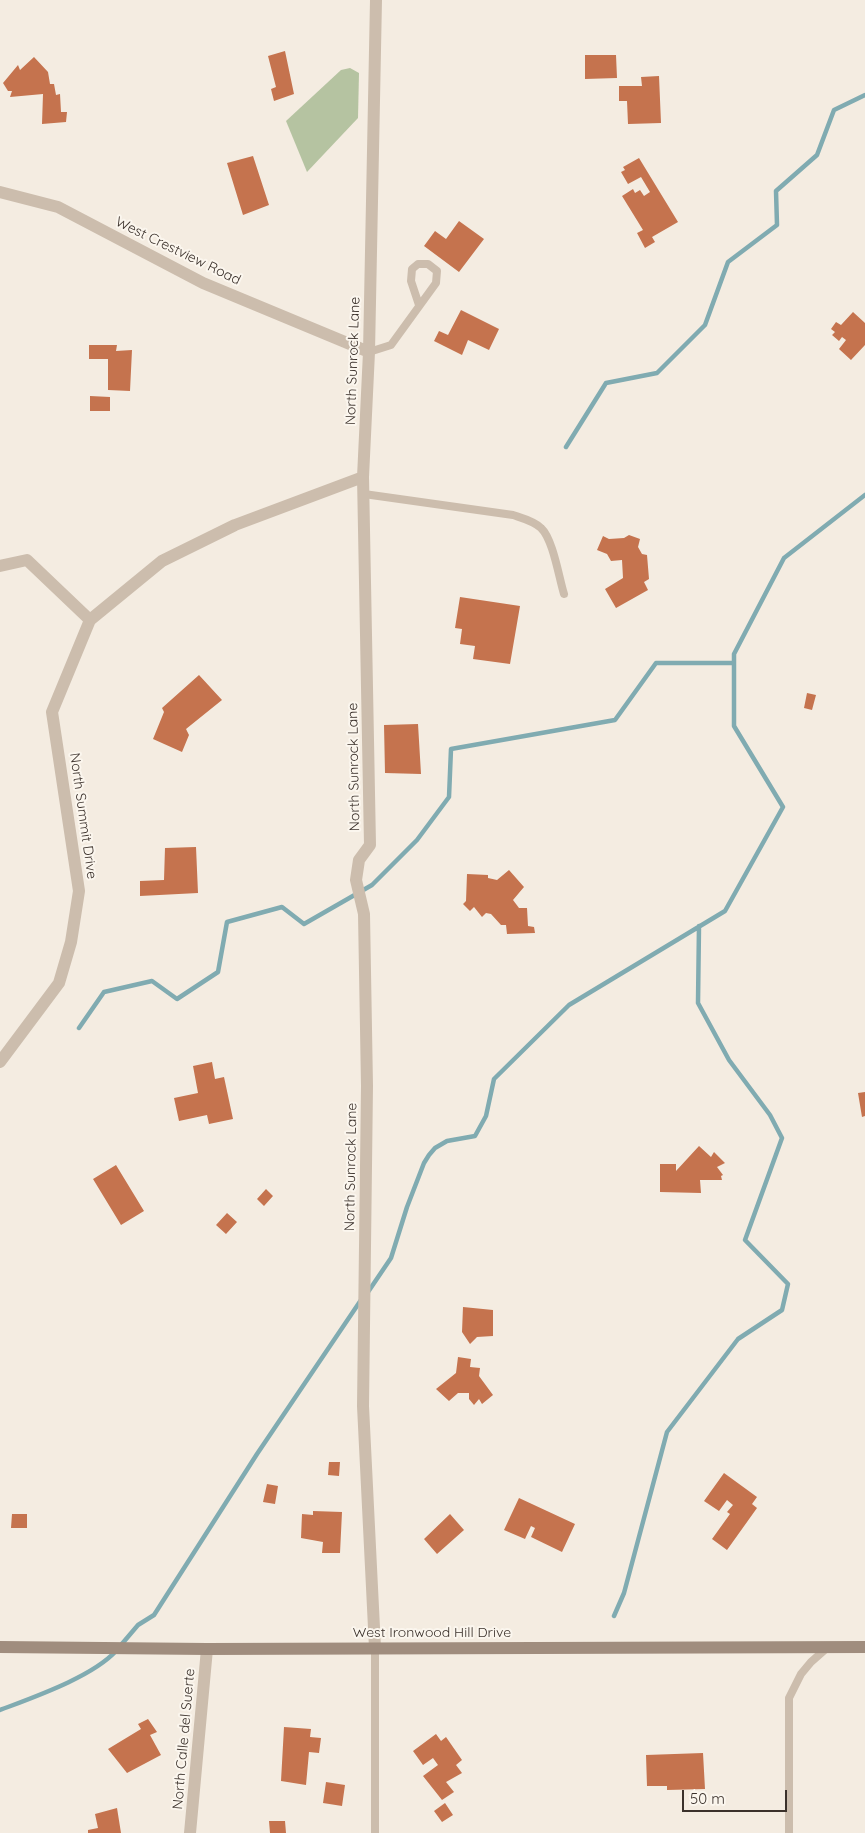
<!DOCTYPE html>
<html>
<head>
<meta charset="utf-8">
<style>
  body { margin:0 }
  #map { position:relative; width:865px; height:1833px; overflow:hidden; background:#f4ece1; font-family:Quicksand,sans-serif }
  canvas { display:block }
  .scale { position:absolute; left:682px; top:1790px; width:105px; height:22px; box-sizing:border-box; border:2px solid #3b312b; border-top:0; padding-left:6px; font-size:15px; line-height:18px; white-space:nowrap; color:#3b312b; -webkit-text-stroke:4px #fbf6ee; paint-order:stroke }
</style>
</head>
<body>
<div id="map">
<canvas width="865" height="1833"></canvas>
<div class="scale">50 m</div>
</div>
<script>
const ctx = document.querySelector('canvas').getContext('2d');
ctx.lineJoin = 'round';
function paint(path, color) {
  ctx.fillStyle = color;
  ctx.fill(path, 'evenodd');
}
function stroke(path, color, width, dash) {
  ctx.strokeStyle = color;
  ctx.lineWidth = width;
  ctx.lineCap = dash ? 'butt' : 'round';
  ctx.setLineDash(dash || []);
  ctx.stroke(path);
}
function label(font, color, halo, rows, align = 'center') {
  ctx.font = font + ' Quicksand,sans-serif';
  ctx.lineWidth = 4;
  ctx.setLineDash([]);
  ctx.textBaseline = 'middle';
  ctx.strokeStyle = halo;
  ctx.fillStyle = color;
  for (const [text, x, y, turn = 0] of rows) {
    ctx.save();
    ctx.translate(x, y);
    ctx.rotate((+turn || 0) * Math.PI / 180);
    ctx.textAlign = isNaN(turn) ? turn : align;
    if (halo) ctx.strokeText(text, 0, 0);
    ctx.fillText(text, 0, 0);
    ctx.restore();
  }
}
paint(new Path2D(`
  M 350,68 L 359,73 L 358,118 L 307,172 L 286,121 L 341,70 Z`), '#b5c3a1');
stroke(new Path2D(`
  M 566,447 L 606,383 L 657,373 L 705,325 L 728,262 L 777,225 L 776,191 L 817,155 L 834,110 L 865,95
  M 79,1028 L 104,992 L 152,981 L 177,999 L 218,972 L 227,922 L 282,907 L 304,924 L 372,885 L 417,840 L 449,797 L 451,749 L 615,720 L 656,663 L 734,663
  M 368,1292 L 391,1258 L 407,1207 L 424,1163 L 429,1155 L 435,1148 L 447,1141 L 475,1136 L 486,1116 L 494,1079 L 569,1005 L 725,911 L 783,807 L 734,726 L 734,654 L 784,558 L 865,495
  M 614,1616 L 624,1593 L 667,1432 L 738,1339 L 782,1310 L 788,1284 L 745,1240 L 782,1138 L 770,1115 L 729,1060 L 698,1003 L 699,926
  M 121,1645 L 138,1625 L 154,1615 L 257,1454 L 361,1300
  M 0,1710 C 34,1697 92,1677 116,1651`), '#80abb1', 4.5);
paint(new Path2D(`
  M 285,51 L 294,94 L 274,101 L 271,89 L 276,87 L 268,56 Z
  M 585,55 L 616,55 L 617,78 L 585,79 Z
  M 34,57 L 48,72 L 50,84 L 54,84 L 56,95 L 60,94 L 61,112 L 67,112 L 66,122 L 42,124 L 43,94 L 10,97 L 12,91 L 8,91 L 3,83 L 18,65 L 20,70 Z
  M 659,76 L 661,123 L 628,124 L 627,101 L 619,101 L 619,86 L 642,86 L 641,77 Z
  M 253,156 L 269,205 L 243,215 L 227,163 Z
  M 639,158 L 678,222 L 652,237 L 655,242 L 645,248 L 637,233 L 643,230 L 622,196 L 633,189 L 635,193 L 640,190 L 644,196 L 650,192 L 641,177 L 628,184 L 621,172 L 625,170 L 623,167 Z
  M 459,221 L 484,239 L 459,272 L 424,246 L 435,231 L 446,239 Z
  M 461,310 L 499,329 L 489,350 L 468,340 L 462,355 L 434,341 L 439,331 L 448,335 Z
  M 853,312 L 865,323 L 865,345 L 851,360 L 839,349 L 846,340 L 842,337 L 839,341 L 832,335 L 835,332 L 831,329 L 836,322 L 841,325 Z
  M 89,345 L 117,345 L 116,351 L 132,350 L 130,391 L 108,390 L 108,359 L 89,359 Z
  M 90,396 L 110,397 L 110,411 L 90,411 Z
  M 629,535 L 640,539 L 638,547 L 642,554 L 647,555 L 649,579 L 644,582 L 648,590 L 616,608 L 605,589 L 623,578 L 622,560 L 611,561 L 607,554 L 597,550 L 603,536 L 609,539 L 624,538 Z
  M 460,597 L 520,606 L 510,664 L 473,659 L 475,646 L 460,644 L 462,629 L 455,628 Z
  M 199,675 L 222,700 L 186,729 L 189,735 L 182,752 L 153,739 L 164,712 L 162,708 Z
  M 807,693 L 816,695 L 812,710 L 804,708 Z
  M 418,724 L 421,774 L 385,773 L 384,725 Z
  M 196,847 L 198,893 L 140,896 L 140,881 L 164,880 L 165,848 Z
  M 509,870 L 524,887 L 513,900 L 519,908 L 527,908 L 528,926 L 534,927 L 535,933 L 507,934 L 506,925 L 501,925 L 491,914 L 486,913 L 482,917 L 474,907 L 470,911 L 463,904 L 466,901 L 467,874 L 488,875 L 488,878 L 497,880 Z
  M 212,1062 L 215,1079 L 224,1077 L 233,1119 L 209,1124 L 207,1115 L 179,1121 L 174,1098 L 198,1093 L 193,1066 Z
  M 865,1092 L 865,1116 L 862,1117 L 858,1093 Z
  M 699,1146 L 711,1157 L 714,1152 L 725,1163 L 717,1167 L 723,1175 L 721,1176 L 722,1180 L 700,1180 L 701,1193 L 660,1192 L 660,1164 L 676,1164 L 676,1171 Z
  M 116,1165 L 144,1211 L 121,1225 L 93,1179 Z
  M 266,1189 L 273,1196 L 264,1206 L 257,1199 Z
  M 227,1213 L 237,1222 L 226,1234 L 216,1225 Z
  M 463,1307 L 493,1310 L 493,1336 L 477,1337 L 470,1344 L 462,1332 Z
  M 458,1357 L 471,1359 L 470,1367 L 480,1368 L 479,1376 L 493,1395 L 482,1404 L 479,1399 L 474,1405 L 469,1399 L 469,1393 L 458,1393 L 449,1401 L 436,1389 L 456,1373 Z
  M 329,1462 L 340,1462 L 339,1476 L 328,1475 Z
  M 724,1473 L 757,1497 L 752,1504 L 757,1508 L 727,1550 L 712,1539 L 730,1514 L 727,1512 L 733,1505 L 727,1500 L 719,1511 L 704,1501 Z
  M 267,1484 L 278,1486 L 275,1504 L 263,1502 Z
  M 519,1498 L 575,1524 L 562,1552 L 531,1537 L 535,1528 L 531,1526 L 525,1539 L 504,1530 Z
  M 313,1511 L 342,1512 L 340,1553 L 322,1553 L 323,1542 L 301,1538 L 302,1514 L 313,1515 Z
  M 12,1514 L 27,1514 L 27,1528 L 11,1528 Z
  M 450,1514 L 464,1530 L 437,1554 L 424,1539 Z
  M 148,1719 L 157,1732 L 150,1735 L 161,1755 L 127,1773 L 108,1749 L 141,1729 L 138,1724 Z
  M 284,1727 L 311,1729 L 310,1737 L 321,1738 L 319,1753 L 309,1752 L 306,1785 L 281,1781 Z
  M 436,1734 L 441,1741 L 446,1737 L 462,1760 L 456,1765 L 462,1773 L 446,1782 L 454,1792 L 442,1800 L 423,1776 L 438,1765 L 433,1758 L 423,1765 L 413,1751 Z
  M 703,1753 L 705,1789 L 667,1790 L 667,1786 L 647,1786 L 646,1755 Z
  M 326,1782 L 345,1785 L 342,1806 L 323,1803 Z
  M 445,1803 L 453,1815 L 442,1822 L 434,1811 Z
  M 117,1808 L 121,1833 L 88,1833 L 88,1830 L 98,1828 L 95,1814 Z
  M 269,1821 L 285,1821 L 286,1833 L 270,1833 Z`), '#c5734e');
stroke(new Path2D(`
  M 369,352 L 391,345 L 436,283 L 437,271 L 428,264 L 418,264 L 412,269 L 411,281 L 419,305
  M 364,494 L 513,515 C 522,518 534,521 541,528 C 553,539 559,578 564,594
  M 375,1648 L 375,1833
  M 789,1833 L 789,1698 L 801,1674 L 811,1662 L 828,1647`), '#ccbdad', 8);
stroke(new Path2D(`
  M 0,192 L 58,207 L 203,283 L 369,352
  M 0,566 L 27,560 L 90,620 L 162,561 L 235,525 L 363,477
  M 0,1062 L 59,983 L 71,942 L 79,891 L 52,712 L 90,620
  M 375,1648 L 363,1406 L 367,1086 L 364,914 L 356,880 L 359,860 L 370,845 L 363,477 L 369,352 L 376,0
  M 190,1833 L 207,1649`), '#ccbdad', 12);
stroke(new Path2D(`
  M 0,1647 L 207,1649 L 865,1647`), '#a08d7e', 12);
label('14px', '#3b312b', '#fbf6ee', [
  ["West Crestview Road",178,251,26],
  ["North Sunrock Lane",353,361,-88],
  ["North Sunrock Lane",354,767,-91],
  ["North Summit Drive",83,816,82],
  ["North Sunrock Lane",351,1167,-89],
  ["West Ironwood Hill Drive",432,1633],
  ["North Calle del Suerte",184,1739,-85]
]);
</script>
</body>
</html>
